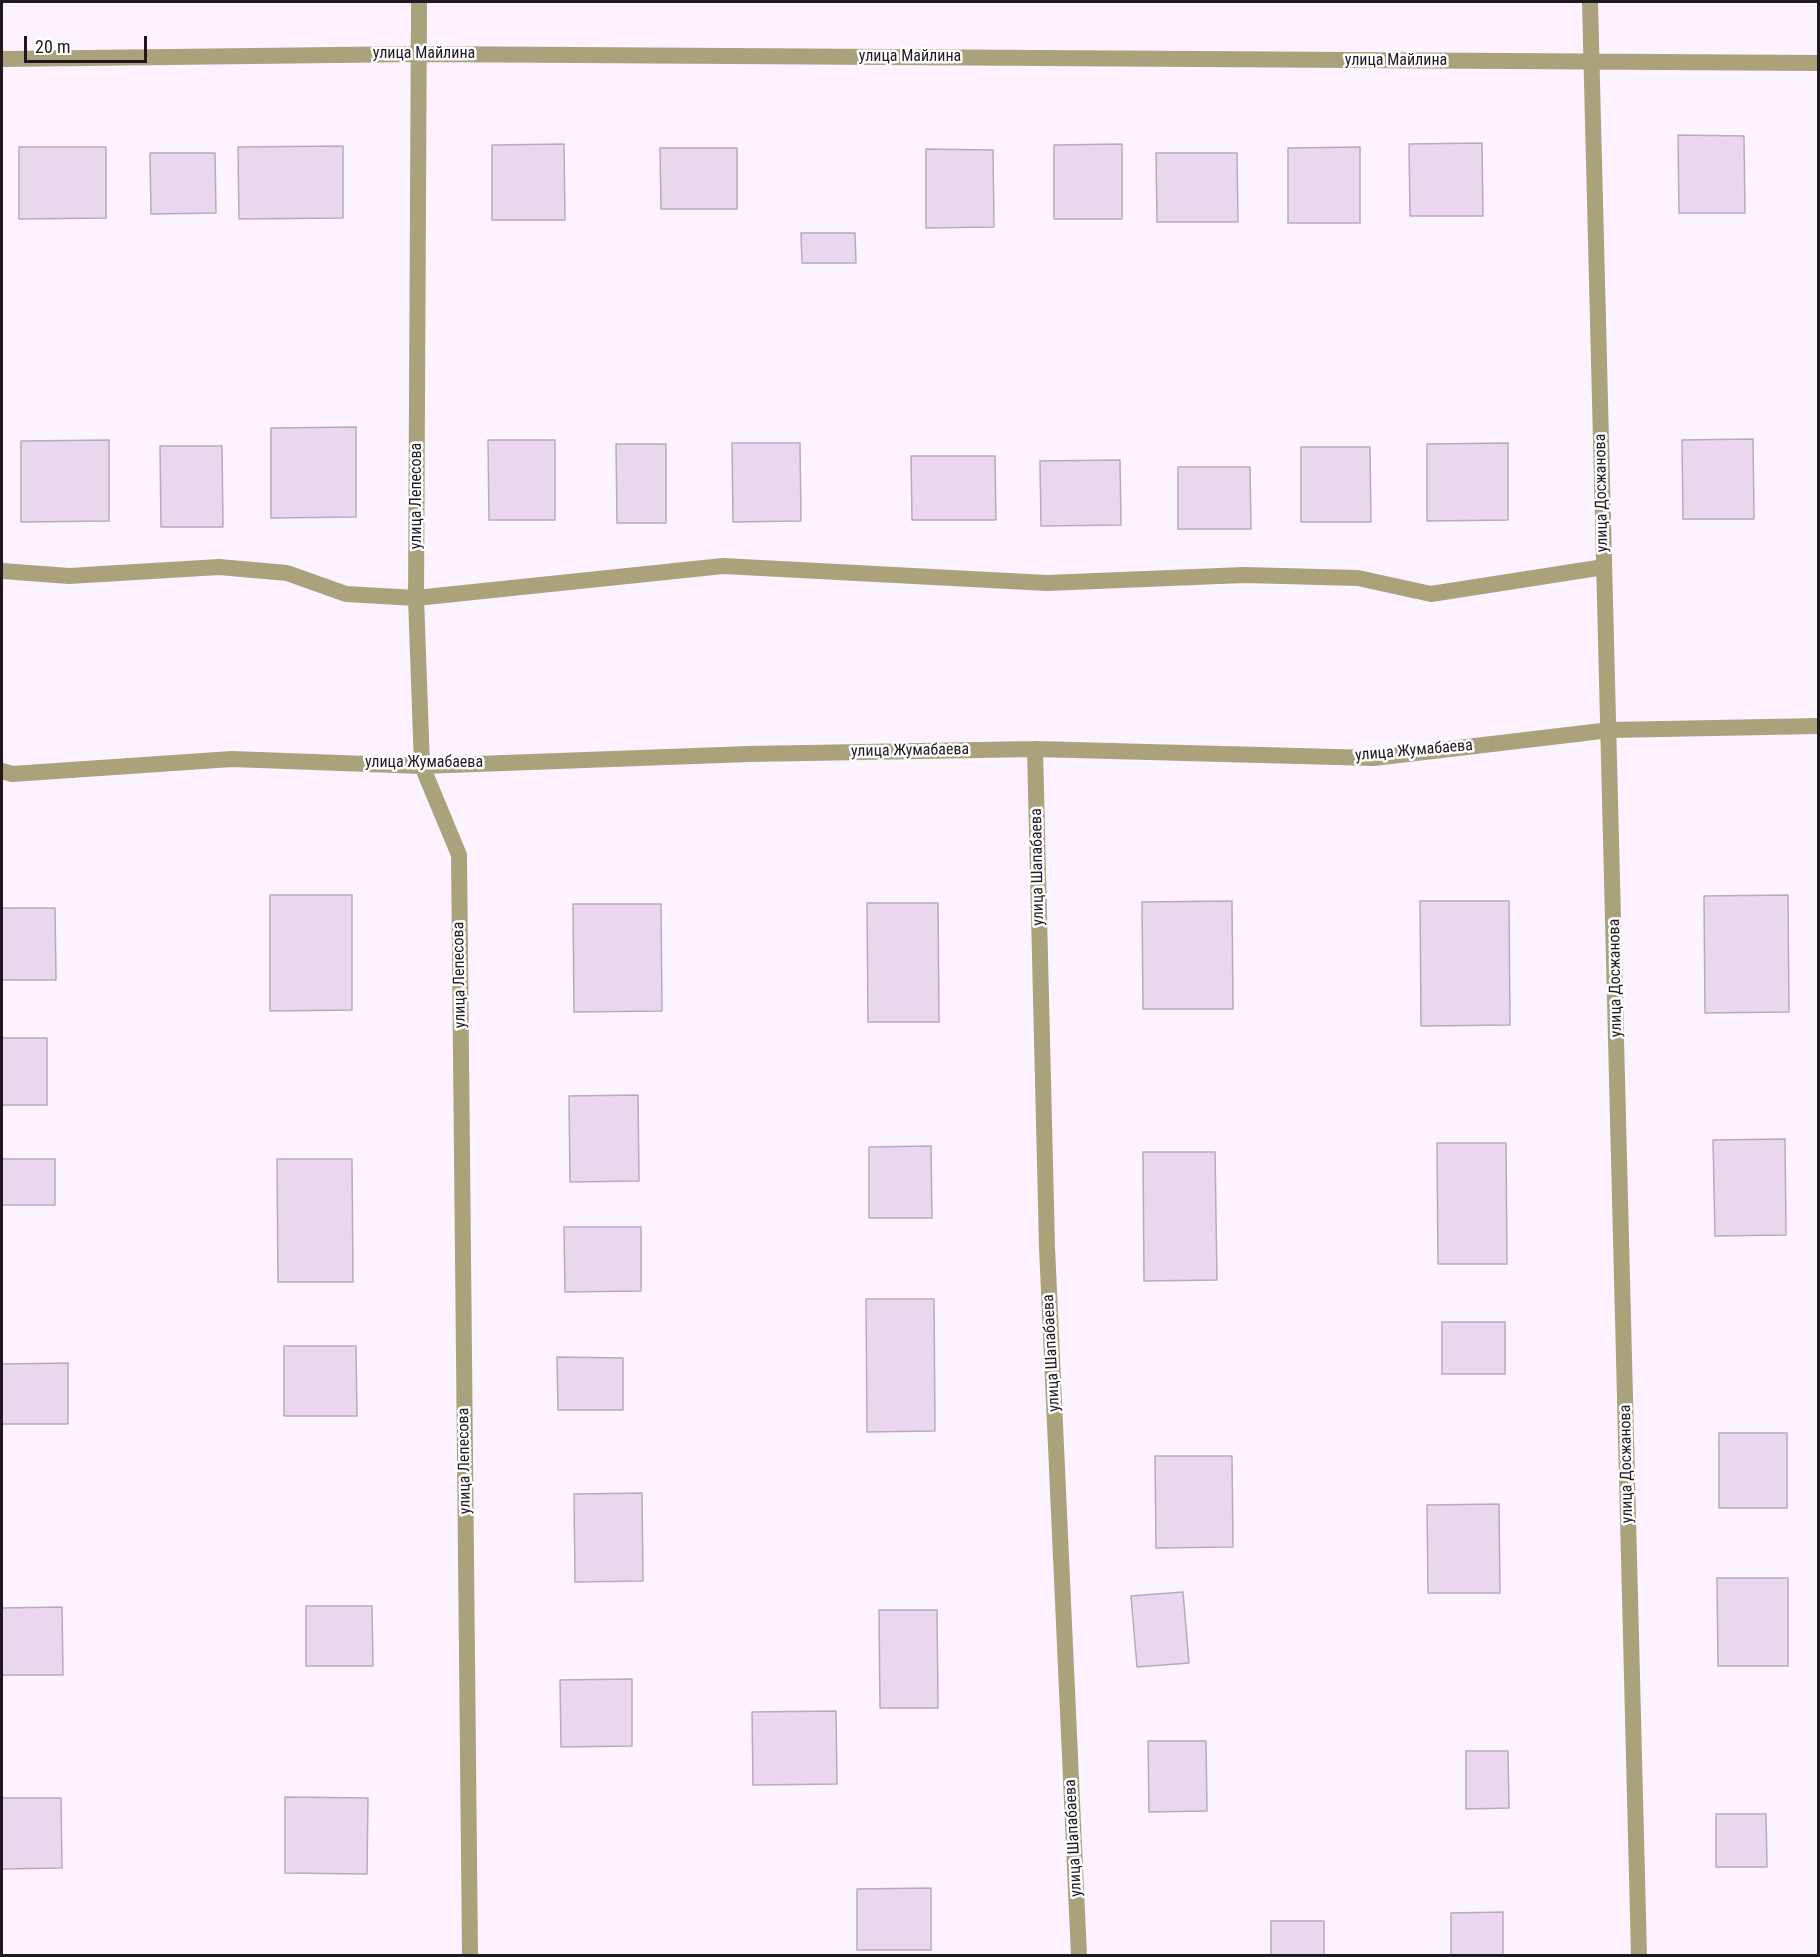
<!DOCTYPE html>
<html>
<head>
<meta charset="utf-8">
<style>
  body { margin:0 }
  #map { position:relative; width:1820px; height:1957px; overflow:hidden; background:#fdf2ff; font-family:"Roboto Condensed",sans-serif }
  canvas { display:block }
  .frame { position:absolute; inset:0; border:3px solid #1e1820; pointer-events:none }
  .scale { position:absolute; left:24px; top:36px; width:123px; height:27px; box-sizing:border-box; border:3px solid #1e1820; border-top:0; padding-left:8px; font-size:18px; line-height:21px; white-space:nowrap; color:#1e1820; -webkit-text-stroke:4px #fff; paint-order:stroke }
</style>
</head>
<body>
<div id="map">
<canvas width="1820" height="1957"></canvas>
<div class="frame"></div>
<div class="scale">20 m</div>
</div>
<script>
const ctx = document.querySelector('canvas').getContext('2d');
ctx.lineJoin = 'round';
function paint(path, color) {
  ctx.fillStyle = color;
  ctx.fill(path, 'evenodd');
}
function stroke(path, color, width, dash) {
  ctx.strokeStyle = color;
  ctx.lineWidth = width;
  ctx.lineCap = dash ? 'butt' : 'round';
  ctx.setLineDash(dash || []);
  ctx.stroke(path);
}
function label(font, color, halo, rows, align = 'center') {
  ctx.font = font + ' "Roboto Condensed",sans-serif';
  ctx.lineWidth = 5;
  ctx.setLineDash([]);
  ctx.textBaseline = 'middle';
  ctx.strokeStyle = halo;
  ctx.fillStyle = color;
  for (const [text, x, y, turn = 0] of rows) {
    ctx.save();
    ctx.translate(x, y);
    ctx.rotate((+turn || 0) * Math.PI / 180);
    ctx.textAlign = isNaN(turn) ? turn : align;
    if (halo) ctx.strokeText(text, 0, 0);
    ctx.fillText(text, 0, 0);
    ctx.restore();
  }
}
const building = new Path2D(`
  M 1678,135 L 1744,136 L 1745,213 L 1679,213 Z
  M 1482,143 L 1483,216 L 1410,216 L 1409,144 Z
  M 564,144 L 565,220 L 492,220 L 492,145 Z
  M 1122,144 L 1122,219 L 1054,219 L 1054,145 Z
  M 343,146 L 343,218 L 239,219 L 238,147 Z
  M 19,147 L 106,147 L 106,218 L 19,219 Z
  M 1360,147 L 1360,223 L 1288,223 L 1288,148 Z
  M 660,148 L 737,148 L 737,209 L 661,209 Z
  M 926,149 L 993,150 L 994,227 L 926,228 Z
  M 150,153 L 215,153 L 216,213 L 151,214 Z
  M 1156,153 L 1237,153 L 1238,222 L 1157,222 Z
  M 801,233 L 855,233 L 856,263 L 802,263 Z
  M 356,427 L 356,517 L 271,518 L 271,428 Z
  M 1753,439 L 1754,519 L 1683,519 L 1682,440 Z
  M 109,440 L 109,521 L 21,522 L 21,441 Z
  M 488,440 L 555,440 L 555,520 L 489,520 Z
  M 732,443 L 800,443 L 801,521 L 733,522 Z
  M 1508,443 L 1508,520 L 1427,521 L 1427,444 Z
  M 616,444 L 666,444 L 666,523 L 617,523 Z
  M 160,446 L 222,446 L 223,527 L 161,527 Z
  M 1301,447 L 1370,447 L 1371,522 L 1301,522 Z
  M 911,456 L 995,456 L 996,520 L 912,520 Z
  M 1120,460 L 1121,525 L 1041,526 L 1040,461 Z
  M 1178,467 L 1250,467 L 1251,529 L 1178,529 Z
  M 270,895 L 352,895 L 352,1010 L 270,1011 Z
  M 1788,895 L 1789,1012 L 1705,1013 L 1704,896 Z
  M 1232,901 L 1233,1009 L 1143,1009 L 1142,902 Z
  M 1420,901 L 1509,901 L 1510,1025 L 1421,1026 Z
  M 867,903 L 938,903 L 939,1022 L 868,1022 Z
  M 573,904 L 661,904 L 662,1011 L 574,1012 Z
  M 2,908 L 55,908 L 56,980 L 2,980 Z
  M 2,1038 L 47,1038 L 47,1105 L 2,1105 Z
  M 638,1095 L 639,1181 L 570,1182 L 569,1096 Z
  M 1785,1139 L 1786,1235 L 1715,1236 L 1713,1140 Z
  M 1437,1143 L 1506,1143 L 1507,1264 L 1438,1264 Z
  M 931,1146 L 932,1218 L 869,1218 L 869,1147 Z
  M 1143,1152 L 1215,1152 L 1217,1280 L 1144,1281 Z
  M 2,1159 L 55,1159 L 55,1205 L 2,1205 Z
  M 277,1159 L 352,1159 L 353,1282 L 278,1282 Z
  M 564,1227 L 641,1227 L 641,1291 L 565,1292 Z
  M 866,1299 L 934,1299 L 935,1431 L 867,1432 Z
  M 1442,1322 L 1505,1322 L 1505,1374 L 1442,1374 Z
  M 284,1346 L 356,1346 L 357,1416 L 284,1416 Z
  M 557,1357 L 623,1358 L 623,1410 L 558,1410 Z
  M 68,1363 L 68,1424 L 2,1424 L 2,1364 Z
  M 1719,1433 L 1787,1433 L 1787,1508 L 1719,1508 Z
  M 1155,1456 L 1232,1456 L 1233,1547 L 1156,1548 Z
  M 642,1493 L 643,1581 L 575,1582 L 574,1494 Z
  M 1499,1504 L 1500,1593 L 1428,1593 L 1427,1505 Z
  M 1717,1578 L 1788,1578 L 1788,1666 L 1718,1666 Z
  M 1183,1592 L 1189,1663 L 1137,1667 L 1131,1596 Z
  M 306,1606 L 372,1606 L 373,1666 L 306,1666 Z
  M 62,1607 L 63,1675 L 2,1675 L 2,1608 Z
  M 879,1610 L 937,1610 L 938,1708 L 880,1708 Z
  M 632,1679 L 632,1746 L 561,1747 L 560,1680 Z
  M 836,1711 L 837,1784 L 753,1785 L 752,1712 Z
  M 1148,1741 L 1206,1741 L 1207,1811 L 1149,1812 Z
  M 1466,1751 L 1508,1751 L 1509,1808 L 1466,1809 Z
  M 285,1797 L 368,1798 L 367,1874 L 285,1873 Z
  M 2,1798 L 61,1798 L 62,1868 L 2,1869 Z
  M 1716,1814 L 1766,1814 L 1767,1867 L 1716,1867 Z
  M 931,1888 L 931,1950 L 857,1950 L 857,1889 Z
  M 1503,1912 L 1503,1956 L 1451,1956 L 1451,1913 Z
  M 1271,1921 L 1324,1921 L 1324,1956 L 1271,1956 Z`);
paint(building, '#e9d7ed');
stroke(building, '#baa9be', 1.5);
stroke(new Path2D(`
  M 419,2 L 416,598 L 422,766 L 459,855 L 470,1956
  M 1590,2 L 1639,1956
  M 2,59 L 419,54 L 1818,63
  M 2,571 L 69,576 L 219,567 L 287,573 L 346,594 L 416,598 L 723,566 L 1047,583 L 1244,575 L 1358,578 L 1431,594 L 1604,567
  M 1035,749 L 1047,1247 L 1079,1956
  M 2,771 L 12,774 L 232,759 L 422,766 L 749,754 L 1035,749 L 1374,758 L 1610,730 L 1818,726`), '#a9a27b', 16);
label('16px', '#1e1820', '#fff', [
  ["улица Майлина",424,54],
  ["улица Майлина",910,57],
  ["улица Майлина",1396,61],
  ["улица Досжанова",1602,493,-91],
  ["улица Лепесова",417,496,-90],
  ["улица Жумабаева",910,751,-1],
  ["улица Жумабаева",1414,751,-5],
  ["улица Жумабаева",424,763],
  ["улица Шапабаева",1038,867,-91],
  ["улица Лепесова",460,975,-91],
  ["улица Досжанова",1616,978,-91],
  ["улица Шапабаева",1052,1353,-93],
  ["улица Лепесова",465,1461,-91],
  ["улица Досжанова",1627,1464,-91],
  ["улица Шапабаева",1074,1838,-93]
]);
</script>
</body>
</html>
